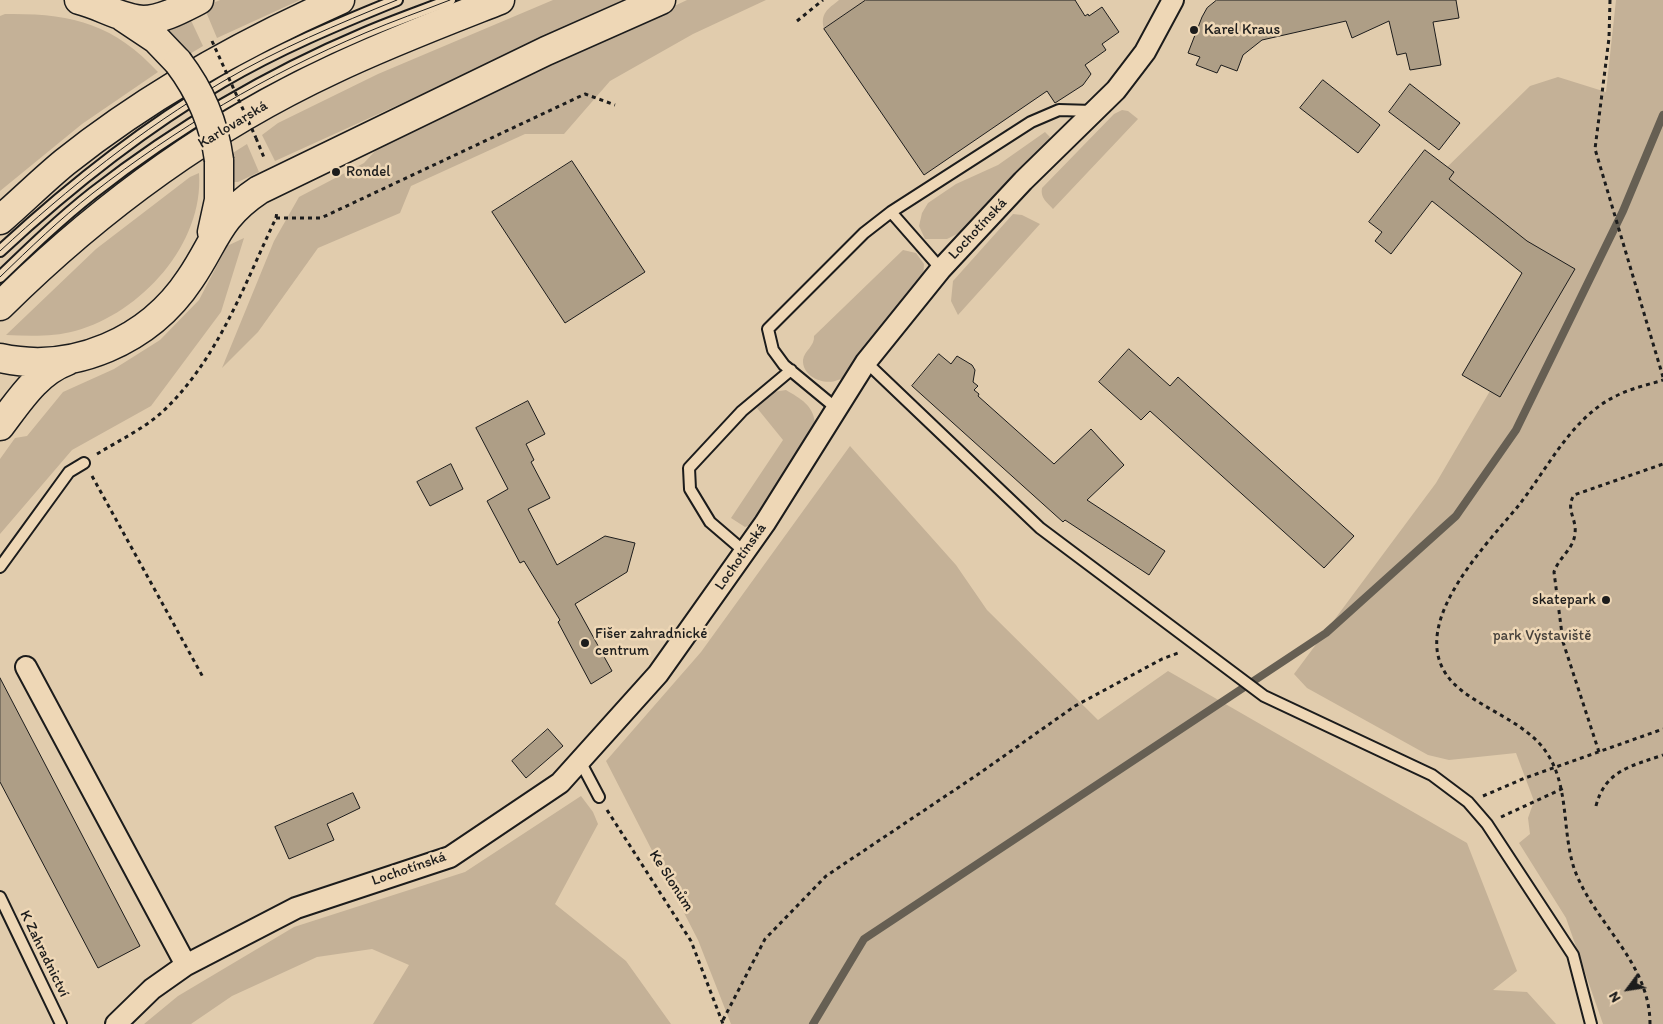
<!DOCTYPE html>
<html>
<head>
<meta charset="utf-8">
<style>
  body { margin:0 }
  #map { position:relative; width:1663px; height:1024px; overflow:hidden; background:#e1ccad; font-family:Itim,sans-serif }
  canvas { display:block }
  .north { position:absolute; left:1603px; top:964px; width:50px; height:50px; -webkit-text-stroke:4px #eed7b6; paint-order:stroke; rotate:239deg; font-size:14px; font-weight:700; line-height:20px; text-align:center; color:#1c1c1c }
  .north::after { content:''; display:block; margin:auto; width:18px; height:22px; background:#1c1c1c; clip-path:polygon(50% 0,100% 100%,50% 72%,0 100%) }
</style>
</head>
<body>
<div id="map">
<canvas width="1663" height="1024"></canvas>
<div class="north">N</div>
</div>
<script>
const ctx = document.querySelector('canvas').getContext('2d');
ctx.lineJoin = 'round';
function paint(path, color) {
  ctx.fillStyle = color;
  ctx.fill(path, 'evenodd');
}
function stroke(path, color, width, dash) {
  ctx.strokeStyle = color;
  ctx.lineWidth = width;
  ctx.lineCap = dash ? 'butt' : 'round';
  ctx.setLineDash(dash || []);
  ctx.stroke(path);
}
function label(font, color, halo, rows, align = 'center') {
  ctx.font = font + ' Itim,sans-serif';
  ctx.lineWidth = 5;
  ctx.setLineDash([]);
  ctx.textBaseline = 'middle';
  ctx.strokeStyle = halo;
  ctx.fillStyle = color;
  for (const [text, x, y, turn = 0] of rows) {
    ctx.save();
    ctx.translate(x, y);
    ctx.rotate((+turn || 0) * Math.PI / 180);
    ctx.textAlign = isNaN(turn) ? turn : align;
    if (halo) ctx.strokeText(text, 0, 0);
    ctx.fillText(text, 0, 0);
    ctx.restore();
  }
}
paint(new Path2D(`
  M 220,0 L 300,0 L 217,38 L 204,7 Z
  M 553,0 L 629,0 L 275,161 L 262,135 L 278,123 L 378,74 Z
  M 687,0 L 766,0 L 693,34 L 610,81 L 564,134 L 525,134 L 411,186 L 400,213 L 318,248 L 258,332 L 222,368 L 274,241 L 299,197 L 364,163 L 375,151 L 394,139 Z
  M 839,0 L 866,0 L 824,29 C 820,13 828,9 839,0 Z
  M 1616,0 L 1663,0 L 1663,1024 L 1603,1024 L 1566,918 L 1519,843 L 1530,834 L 1528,818 L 1534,801 L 1516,753 L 1449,760 L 1428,755 L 1307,688 L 1294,674 L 1436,483 L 1561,270 L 1439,175 L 1530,86 L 1558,77 L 1606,92 Z
  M 5,14 C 70,13 113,23 158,72 L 82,124 L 0,191 L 0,16 Z
  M 188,14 L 203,46 L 188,55 L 167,29 Z
  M 1122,110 L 1128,111 L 1138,119 L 1053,209 C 1047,202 1040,198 1042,188 L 1114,114 Z
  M 1045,132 L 1050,137 L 1046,145 L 959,233 L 947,239 L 925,239 L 919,226 L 922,213 L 928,203 L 956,184 L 998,165 Z
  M 247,144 L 259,172 L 238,182 L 234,182 L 228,156 Z
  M 199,173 C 204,244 141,313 75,331 C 53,337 29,336 6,335 L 96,249 L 190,177 Z
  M 1013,214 L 1022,215 L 1040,224 L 958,315 L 951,301 L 953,281 Z
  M 244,238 L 221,312 L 151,406 L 72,450 L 0,534 L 0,459 L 15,438 L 27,436 L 63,392 L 114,369 L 160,340 L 199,300 L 227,246 Z
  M 903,250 L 916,253 L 924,264 L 923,278 L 848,374 C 845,376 842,379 838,380 C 825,386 802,377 803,360 C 804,351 815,346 814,336 Z
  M 786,390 C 801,399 813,405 815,423 L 757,523 L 745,527 L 731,518 L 783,440 L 757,408 L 773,392 Z
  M 850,446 L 956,565 L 987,610 L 1098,720 L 1168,671 L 1467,843 L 1517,971 L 1493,990 L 1527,992 L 1556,1024 L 731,1024 L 698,940 L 606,761 L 701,652 Z
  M 581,796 L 593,812 L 598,824 L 555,904 L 626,961 L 671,1024 L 373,1024 L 409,965 L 372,949 L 317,957 L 232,996 L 191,1024 L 144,1024 L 178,996 L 294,927 L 465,872 Z`), '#c4b197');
stroke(new Path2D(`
  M 813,1024 L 864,939 L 1326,633 L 1456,516 L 1516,430 L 1623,211 L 1663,115`), '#665f53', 8);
const building = new Path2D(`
  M 866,0 L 1075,0 L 1085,16 L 1088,14 L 1089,16 L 1102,7 L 1119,32 L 1102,44 L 1106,50 L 1085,65 L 1091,74 L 1083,85 L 1055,103 L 1047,91 L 924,175 L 824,29 Z
  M 1217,0 L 1456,0 L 1459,18 L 1433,22 L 1441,65 L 1410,70 L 1406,53 L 1397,55 L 1389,21 L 1352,38 L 1346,21 L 1262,40 L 1243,55 L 1237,71 L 1221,65 L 1217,73 L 1196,65 L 1200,57 L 1188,53 L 1202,17 L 1207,8 Z
  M 1323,80 L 1380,125 L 1358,153 L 1300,108 Z
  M 1410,84 L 1460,123 L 1439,150 L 1389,112 Z
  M 1425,150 L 1454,172 L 1449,179 L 1527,241 L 1575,269 L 1500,397 L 1462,375 L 1522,273 L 1432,201 L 1391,254 L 1375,241 L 1382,232 L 1369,222 Z
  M 572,161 L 645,272 L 565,323 L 492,212 Z
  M 1129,349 L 1170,386 L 1178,377 L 1354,536 L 1324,568 L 1150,411 L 1141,420 L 1099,382 Z
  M 939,354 L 951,364 L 957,356 L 972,365 L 975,370 L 973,382 L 978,386 L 974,390 L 979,394 L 978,396 L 1054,464 L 1091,429 L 1124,465 L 1087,500 L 1165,551 L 1149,575 L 1065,520 L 1063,522 L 912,386 Z
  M 528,401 L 545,434 L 526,444 L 534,460 L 531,462 L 550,498 L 528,509 L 557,565 L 605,536 L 635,543 L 627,572 L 575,604 L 612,671 L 591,684 L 558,622 L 560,620 L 524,561 L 520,563 L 487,501 L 508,489 L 476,428 Z
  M 451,464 L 463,489 L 430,506 L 417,482 Z
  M 0,678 L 140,946 L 98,968 L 0,782 Z
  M 548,729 L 563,746 L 526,778 L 512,761 Z
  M 353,793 L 360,808 L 327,824 L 334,840 L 289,859 L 275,827 Z`);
paint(building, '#ae9e86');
stroke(building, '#1c1c1c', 1);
const lane = new Path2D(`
  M 891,212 L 1031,122 L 1059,110 L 1093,111
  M 0,251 C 68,188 142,129 222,82 C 278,49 338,24 397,0
  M 0,277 C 30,248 60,219 93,193 C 175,129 268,74 365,33 C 393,21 422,11 450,0
  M 866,362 L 1040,528 L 1264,696 L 1432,775 L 1468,802 L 1487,824 L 1573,955 L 1591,1024
  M 836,408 L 784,365 L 773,350 L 768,329 L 864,233 L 891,212 L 941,269
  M 745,552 L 710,522 L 690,489 L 689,468 L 742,411 L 791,370
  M 0,567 L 69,472 L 84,463
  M 580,761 L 599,797
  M 0,897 L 61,1024`);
const street = new Path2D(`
  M 26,667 L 186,965
  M 116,1024 L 152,989 L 186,965 L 296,908 L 450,857 L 560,783 L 658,674 L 765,523 L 866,362 L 941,269 L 1023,181 L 1116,90 L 1145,52 L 1173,0`);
const primary = new Path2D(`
  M 79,0 C 100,5 121,19 143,20 C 162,20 183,8 199,0
  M 123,17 L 156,39 L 178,62
  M 0,220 C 22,201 43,180 65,162 C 149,95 243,43 340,0
  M 212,232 L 219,200 L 219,160
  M 0,306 C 97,210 208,128 332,70 C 386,44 444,22 500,0
  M 0,358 C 73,374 149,341 190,279 C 216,241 217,218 259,190 L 546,51 L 661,0
  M 0,426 C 19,401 37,372 67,361`);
stroke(lane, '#1c1c1c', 14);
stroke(street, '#1c1c1c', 24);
stroke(primary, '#1c1c1c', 31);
stroke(new Path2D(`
  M 1610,0 L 1609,38 L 1595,149 L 1663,377
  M 797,21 L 823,0
  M 256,138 L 265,160
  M 276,218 L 321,218 L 585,94 L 615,105
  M 97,454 C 118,441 143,429 161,413 C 217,362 244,285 276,218 L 277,211
  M 92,476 L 204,679
  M 1599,752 L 1563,642 L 1554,572 C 1559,557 1574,549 1575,533 C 1577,519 1565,509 1574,495 L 1663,464
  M 1483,796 L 1525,778 L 1663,729
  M 1596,806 C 1605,770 1632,766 1663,755
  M 607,810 L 691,941 L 723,1024
  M 1501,817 L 1566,787
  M 723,1020 L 765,939 L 826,876 L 977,775 L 1075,706 L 1162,659 L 1178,653
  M 1650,1024 C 1650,963 1596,925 1575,871 C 1560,829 1572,779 1539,743 C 1517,720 1485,709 1461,690 C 1394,637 1483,549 1519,505 C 1548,468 1572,417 1616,396 C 1631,388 1648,385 1663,380`), '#1c1c1c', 3, [4, 4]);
stroke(lane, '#eed7b6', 10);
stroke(street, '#eed7b6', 20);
stroke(primary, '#eed7b6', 28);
stroke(new Path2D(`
  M 0,251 C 68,188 142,129 222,82 C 278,49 338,24 397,0
  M 0,277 C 30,248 60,219 93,193 C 175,129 268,74 365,33 C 393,21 422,11 450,0`), '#1c1c1c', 1);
const primaryBridge = new Path2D(`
  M 178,62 C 201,92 214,123 219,160`);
stroke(primaryBridge, '#1c1c1c', 31, []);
stroke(new Path2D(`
  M 212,41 L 256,138`), '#1c1c1c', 3, [4, 4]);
stroke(primaryBridge, '#eed7b6', 28);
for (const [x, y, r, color] of [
  [1194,30,5,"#1c1c1c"],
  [336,172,5,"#1c1c1c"],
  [1606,600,5,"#1c1c1c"],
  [585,643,5,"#1c1c1c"]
]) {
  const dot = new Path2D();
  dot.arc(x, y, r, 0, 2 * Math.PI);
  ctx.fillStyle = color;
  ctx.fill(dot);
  stroke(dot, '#eed7b6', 2);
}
label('15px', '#1c1c1c', '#eed7b6', [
  ["Karel Kraus",1204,30],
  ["Rondel",346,172],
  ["skatepark",1596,600,"right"],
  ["Fišer zahradnické",595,634],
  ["centrum",595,651]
], 'left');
label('15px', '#1c1c1c', '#eed7b6', [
  ["Karlovarská",233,125,-31],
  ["Lochotínská",978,229,-47],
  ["Lochotínská",741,557,-55],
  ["Lochotínská",409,869,-19],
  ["Ke Slonům",671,881,57],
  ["K Zahradnictví",44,954,64]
]);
label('15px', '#46413b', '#eed7b6', [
  ["park Výstaviště",1542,636]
]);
</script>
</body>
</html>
